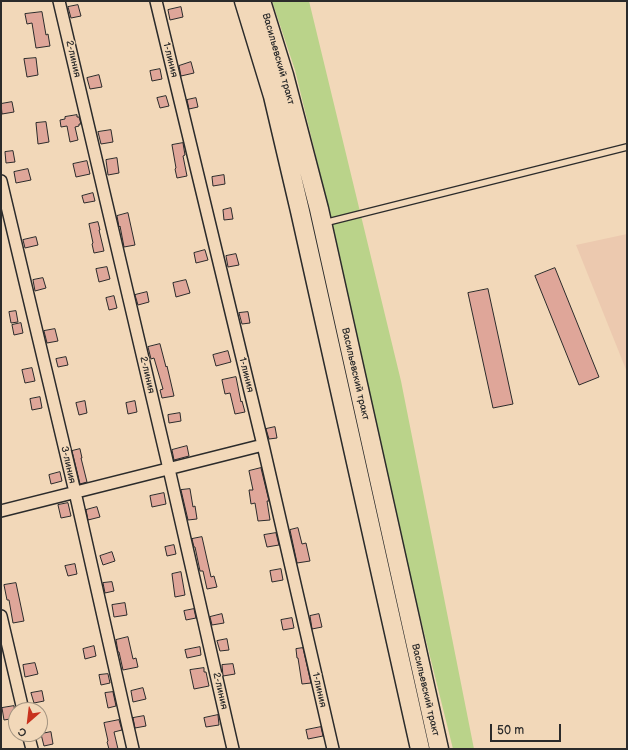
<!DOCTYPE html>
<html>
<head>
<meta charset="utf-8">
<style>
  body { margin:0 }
  #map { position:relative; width:628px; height:750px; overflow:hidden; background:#f2d8b9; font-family:"Balsamiq Sans",sans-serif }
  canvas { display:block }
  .frame { position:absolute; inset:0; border:2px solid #2b2b2b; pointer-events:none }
  .north { position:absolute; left:8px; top:702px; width:40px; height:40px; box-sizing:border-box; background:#f2d8b9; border:1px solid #a29380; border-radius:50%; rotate:208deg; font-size:11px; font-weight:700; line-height:16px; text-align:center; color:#2b2b2b }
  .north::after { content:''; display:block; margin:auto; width:14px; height:18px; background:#c8321e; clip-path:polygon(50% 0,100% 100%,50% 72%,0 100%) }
  .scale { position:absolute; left:490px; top:724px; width:71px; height:18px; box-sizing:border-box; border:2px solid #2b2b2b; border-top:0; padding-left:5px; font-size:12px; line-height:14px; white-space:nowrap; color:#2b2b2b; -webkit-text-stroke:3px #f2d8b9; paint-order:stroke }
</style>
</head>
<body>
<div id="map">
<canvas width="628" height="750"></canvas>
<div class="frame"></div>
<div class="north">С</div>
<div class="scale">50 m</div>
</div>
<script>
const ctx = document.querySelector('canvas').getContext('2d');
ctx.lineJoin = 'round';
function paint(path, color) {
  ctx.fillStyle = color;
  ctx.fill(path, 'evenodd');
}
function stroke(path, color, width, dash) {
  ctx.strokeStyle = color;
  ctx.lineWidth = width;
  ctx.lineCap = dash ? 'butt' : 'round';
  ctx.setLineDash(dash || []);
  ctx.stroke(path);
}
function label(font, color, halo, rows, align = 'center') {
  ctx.font = font + ' "Balsamiq Sans",sans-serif';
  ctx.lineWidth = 3;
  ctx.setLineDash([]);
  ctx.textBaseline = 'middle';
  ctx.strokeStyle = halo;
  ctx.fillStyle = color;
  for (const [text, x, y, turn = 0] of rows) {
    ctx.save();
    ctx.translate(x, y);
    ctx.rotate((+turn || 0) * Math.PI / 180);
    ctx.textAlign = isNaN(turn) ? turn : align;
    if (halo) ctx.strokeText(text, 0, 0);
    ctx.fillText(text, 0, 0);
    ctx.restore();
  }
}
paint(new Path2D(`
  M 627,234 L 627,372 L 576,245 Z`), '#ecc9af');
paint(new Path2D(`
  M 272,1 L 309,1 L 401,381 L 474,749 L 453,749 L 413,588 L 332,222 L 295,70 Z`), '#bad38a');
const building = new Path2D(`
  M 78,5 L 81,16 L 71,18 L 68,7 Z
  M 181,7 L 183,17 L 170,20 L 168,10 Z
  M 42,12 L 46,35 L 48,34 L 50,46 L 36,48 L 32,23 L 27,24 L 25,14 Z
  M 36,58 L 38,75 L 27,77 L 24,59 Z
  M 191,62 L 194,73 L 181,76 L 179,66 Z
  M 160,69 L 162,79 L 152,81 L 150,71 Z
  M 99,75 L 102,87 L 90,89 L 87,78 Z
  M 166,96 L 169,106 L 160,108 L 157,98 Z
  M 196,98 L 198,107 L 189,109 L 187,100 Z
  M 12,102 L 14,112 L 2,114 L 1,104 Z
  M 77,115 L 77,117 L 79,117 L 81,124 L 79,124 L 79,126 L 75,127 L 78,140 L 70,142 L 67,126 L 61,127 L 60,120 L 65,119 L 65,117 Z
  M 46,122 L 49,142 L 38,144 L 36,123 Z
  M 111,130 L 113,142 L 101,144 L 98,132 Z
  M 183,143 L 185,155 L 183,156 L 187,176 L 177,178 L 175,169 L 176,168 L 172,145 Z
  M 13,151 L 15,162 L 6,163 L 5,152 Z
  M 117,158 L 119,173 L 108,175 L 106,160 Z
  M 87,161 L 90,174 L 76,177 L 73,164 Z
  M 28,169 L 31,180 L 16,183 L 14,172 Z
  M 224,175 L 225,184 L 213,186 L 212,177 Z
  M 93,193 L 95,201 L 84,203 L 82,196 Z
  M 231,208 L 233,219 L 224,220 L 223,210 Z
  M 128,213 L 135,245 L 124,247 L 120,226 L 119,227 L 117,216 Z
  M 98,222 L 100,230 L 99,230 L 104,251 L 94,253 L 92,244 L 93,243 L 89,224 Z
  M 36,237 L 38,245 L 25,248 L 23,240 Z
  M 205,250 L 208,260 L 196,263 L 194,253 Z
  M 236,254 L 239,265 L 228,267 L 226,256 Z
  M 107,267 L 110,279 L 99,282 L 96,269 Z
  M 555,268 L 599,377 L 579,385 L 535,276 Z
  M 43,278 L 46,288 L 35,291 L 33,280 Z
  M 186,280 L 190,293 L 176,297 L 173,283 Z
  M 488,289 L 513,404 L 493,408 L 468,293 Z
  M 147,292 L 149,302 L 138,305 L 135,295 Z
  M 114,296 L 117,308 L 109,310 L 106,298 Z
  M 16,311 L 18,322 L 11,323 L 9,312 Z
  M 248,312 L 250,323 L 242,324 L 239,313 Z
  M 21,323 L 23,333 L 14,335 L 12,325 Z
  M 55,329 L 58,341 L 47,343 L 44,331 Z
  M 160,344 L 166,367 L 167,366 L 174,396 L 162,398 L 160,390 L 163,389 L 154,358 L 151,359 L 148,347 Z
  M 228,351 L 231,362 L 216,366 L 213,355 Z
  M 66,357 L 68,365 L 58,367 L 56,359 Z
  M 32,368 L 35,381 L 25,383 L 22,370 Z
  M 236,377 L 241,402 L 242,401 L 245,412 L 235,414 L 230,393 L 225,394 L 222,380 Z
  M 40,397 L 42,408 L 32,410 L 30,399 Z
  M 85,401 L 87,413 L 79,415 L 76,403 Z
  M 135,401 L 137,412 L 128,414 L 126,403 Z
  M 180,413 L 181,421 L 169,423 L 168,415 Z
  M 275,427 L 277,438 L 269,439 L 266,429 Z
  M 187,446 L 189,456 L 174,460 L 172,450 Z
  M 80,449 L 82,458 L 81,458 L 87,482 L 80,484 L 72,451 Z
  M 261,468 L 269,501 L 267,501 L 270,520 L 258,521 L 255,503 L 251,504 L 249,490 L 253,490 L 249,471 Z
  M 60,472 L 62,481 L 51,484 L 49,475 Z
  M 190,489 L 193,507 L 195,506 L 197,519 L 188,520 L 181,490 Z
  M 164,493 L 166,504 L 152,507 L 150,496 Z
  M 68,503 L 71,516 L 61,518 L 58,505 Z
  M 97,507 L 100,517 L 88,520 L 86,510 Z
  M 298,528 L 302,544 L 306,543 L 310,561 L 297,563 L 290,530 Z
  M 276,533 L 279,545 L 267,547 L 264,535 Z
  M 202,537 L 211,577 L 214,576 L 217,587 L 207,589 L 203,571 L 200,571 L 195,547 L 194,547 L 192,539 Z
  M 174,545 L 176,554 L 167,556 L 165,547 Z
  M 112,552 L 115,561 L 103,565 L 100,556 Z
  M 75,564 L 77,574 L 68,576 L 65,566 Z
  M 281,569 L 283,580 L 272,582 L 270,571 Z
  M 181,572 L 185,595 L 175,597 L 172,574 Z
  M 112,582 L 114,591 L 105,593 L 103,583 Z
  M 16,583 L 24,621 L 13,623 L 9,600 L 7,600 L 4,585 Z
  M 125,603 L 127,615 L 114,617 L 112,605 Z
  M 194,609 L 196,618 L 186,620 L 184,611 Z
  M 222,614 L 224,623 L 212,625 L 210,617 Z
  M 319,614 L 322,627 L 312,629 L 310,616 Z
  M 292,618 L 294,628 L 283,630 L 281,620 Z
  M 128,637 L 133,659 L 136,658 L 138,667 L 123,670 L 119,652 L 118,652 L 116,640 Z
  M 227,639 L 229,650 L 220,651 L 217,641 Z
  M 94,646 L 96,656 L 85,659 L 83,649 Z
  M 200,647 L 201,655 L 187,658 L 185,650 Z
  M 303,648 L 311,683 L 302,684 L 298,658 L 297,658 L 296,649 Z
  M 35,663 L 38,674 L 25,677 L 23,665 Z
  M 233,664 L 235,674 L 223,676 L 222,665 Z
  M 204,668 L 204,672 L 206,672 L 209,686 L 194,689 L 190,670 Z
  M 108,674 L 110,683 L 101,685 L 99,675 Z
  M 143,688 L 146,699 L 133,702 L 131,691 Z
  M 42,691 L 44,701 L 34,703 L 31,693 Z
  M 113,692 L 116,706 L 108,708 L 105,693 Z
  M 14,706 L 16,718 L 4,720 L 2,708 Z
  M 218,715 L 219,725 L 206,727 L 204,718 Z
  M 144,716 L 146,726 L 135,728 L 133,718 Z
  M 119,720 L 122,730 L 114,732 L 118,749 L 109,749 L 107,742 L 108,741 L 104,723 Z
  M 321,727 L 323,736 L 308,739 L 306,730 Z
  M 51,732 L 53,744 L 44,746 L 41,734 Z`);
paint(building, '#dfa699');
stroke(building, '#2b2b2b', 1);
const lane = new Path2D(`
  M 324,223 L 627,147`);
const street = new Path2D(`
  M 59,1 L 169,469 L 233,749
  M 156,1 L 263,445 L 333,749
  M 1,181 L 75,492 L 133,749
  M 1,511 L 263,445
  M 1,616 L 23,710
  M 28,734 L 32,749`);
const primary = new Path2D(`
  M 244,1 L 273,96 L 300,211 L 420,749
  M 261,1 L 284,75 L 319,209 L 439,749`);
stroke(lane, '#2b2b2b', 8);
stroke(street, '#2b2b2b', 14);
stroke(primary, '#2b2b2b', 21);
stroke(lane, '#f2d8b9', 5.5);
stroke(street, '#f2d8b9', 11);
stroke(primary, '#f2d8b9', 18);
label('10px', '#2b2b2b', '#f2d8b9', [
  ["2-линия",73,59,77],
  ["Васильевский тракт",278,59,74],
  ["1-линия",170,60,76],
  ["Васильевский тракт",355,374,77],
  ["2-линия",147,375,77],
  ["1-линия",246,375,76],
  ["3-линия",68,465,77],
  ["1-линия",319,690,77],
  ["Васильевский тракт",425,690,77],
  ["2-линия",220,691,77]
]);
</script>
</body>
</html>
